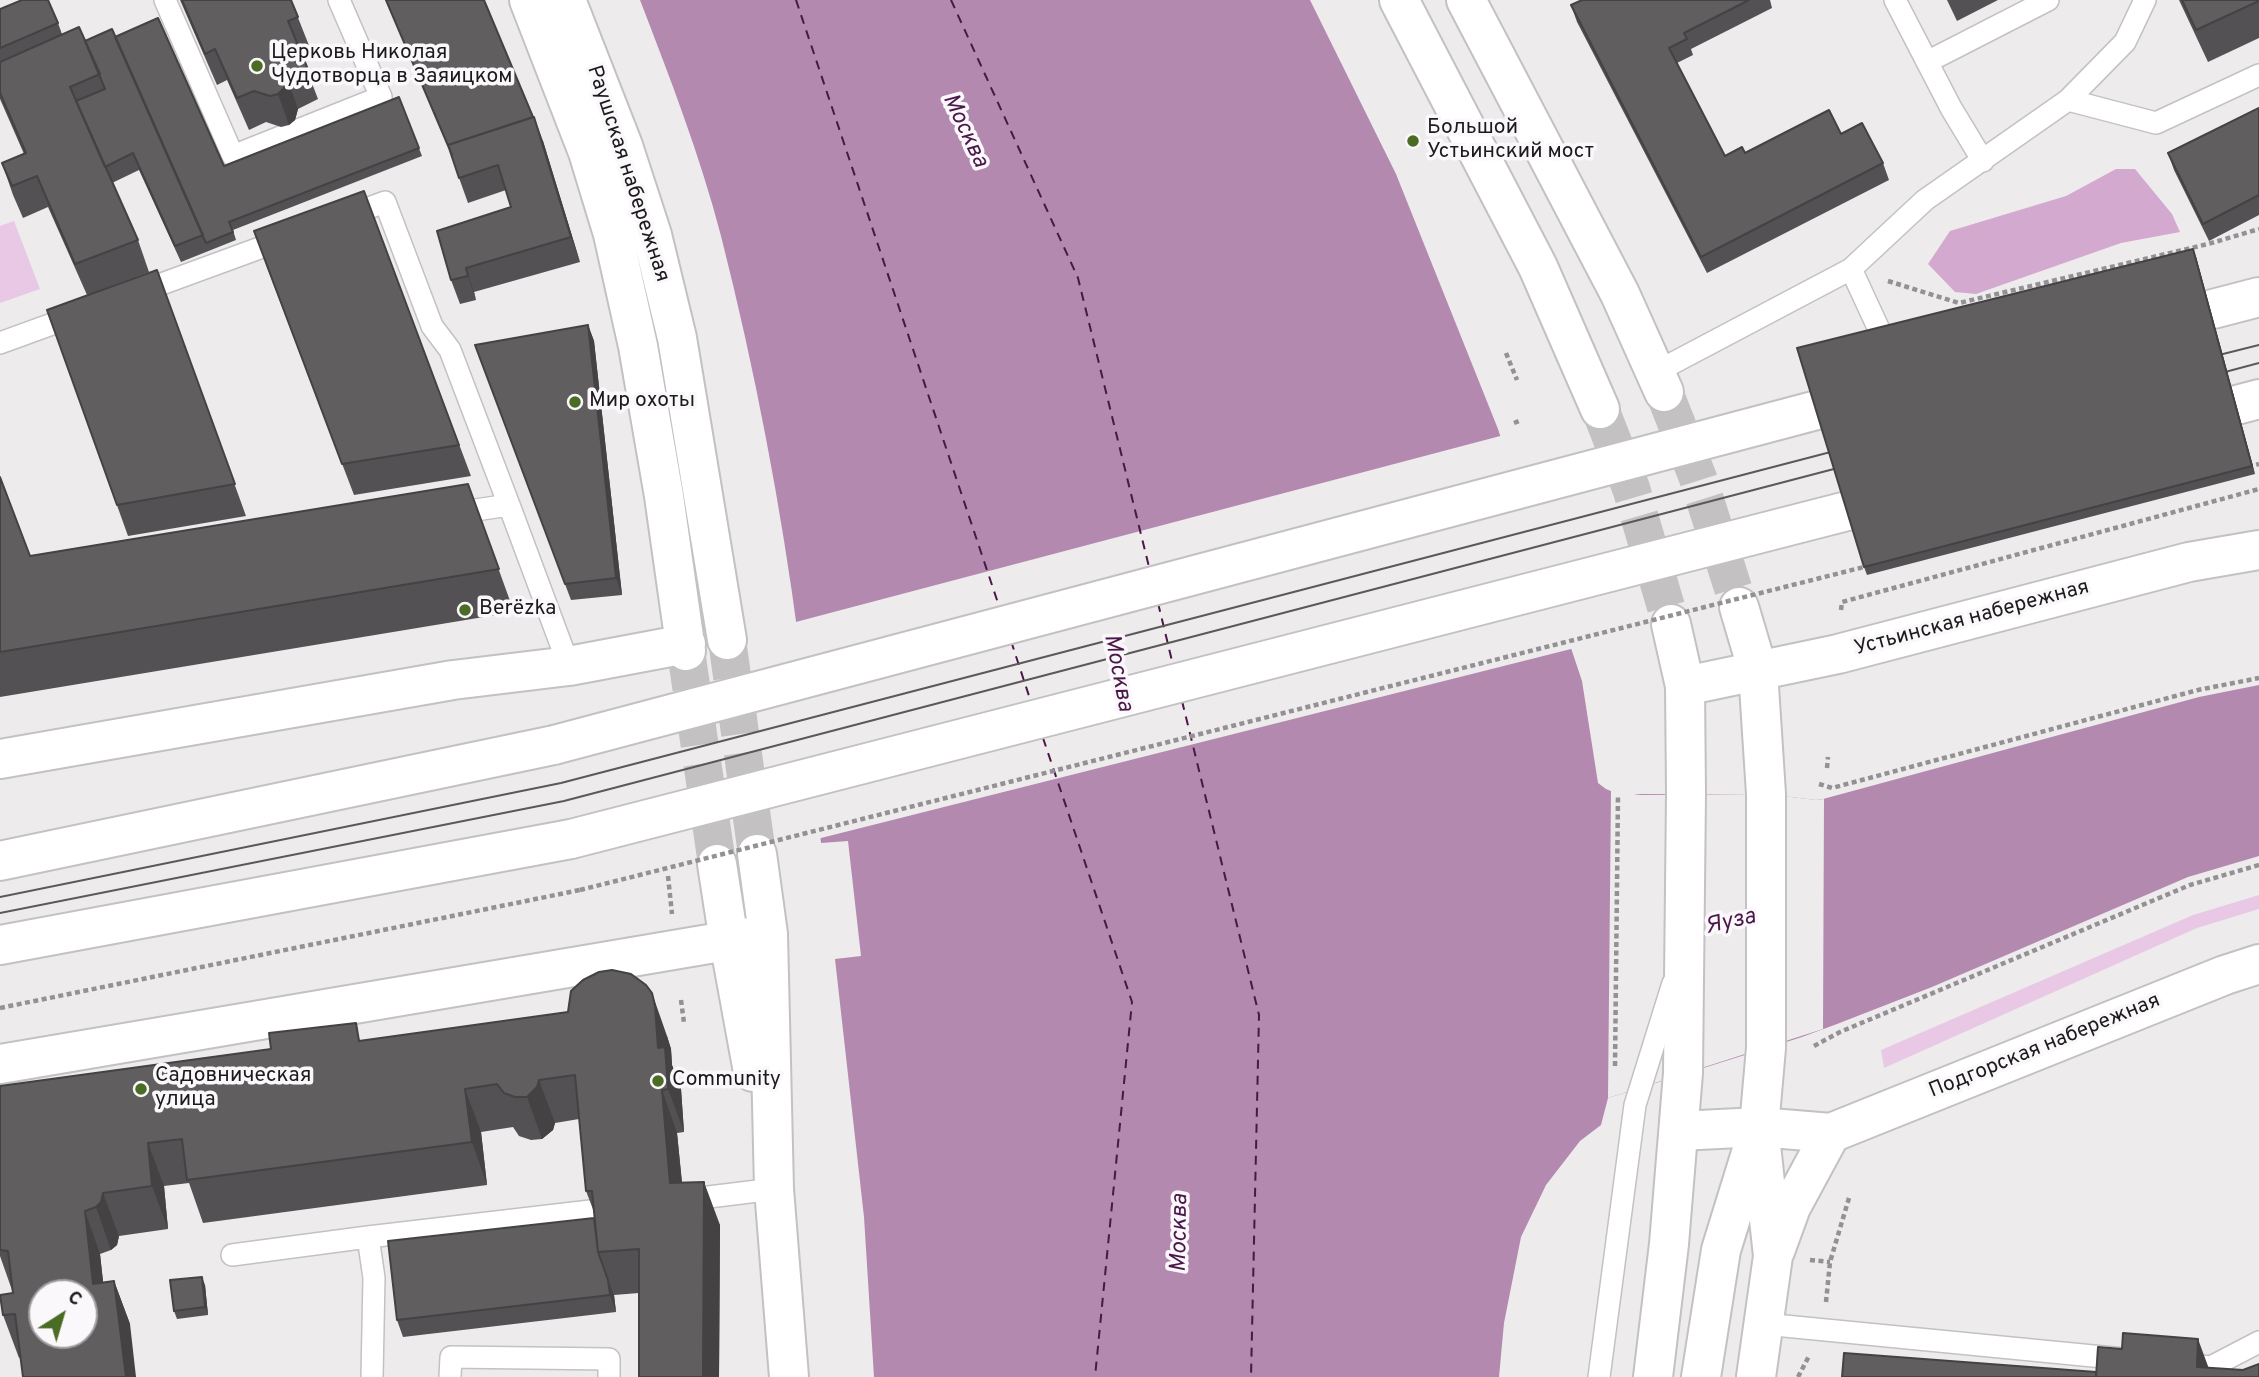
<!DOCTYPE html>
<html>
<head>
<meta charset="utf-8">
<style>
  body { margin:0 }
  #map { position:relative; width:2259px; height:1377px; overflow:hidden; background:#eeebed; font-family:Overpass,sans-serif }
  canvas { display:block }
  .north { position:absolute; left:28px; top:1279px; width:70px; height:70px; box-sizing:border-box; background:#fbf8fb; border:2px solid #a2a0a2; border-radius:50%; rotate:37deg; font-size:19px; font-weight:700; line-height:28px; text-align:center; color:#1c1b1c }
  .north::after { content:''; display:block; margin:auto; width:24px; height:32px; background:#4a6c24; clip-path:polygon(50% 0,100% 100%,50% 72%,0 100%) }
</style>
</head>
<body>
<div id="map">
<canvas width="2259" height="1377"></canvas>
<div class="north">С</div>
</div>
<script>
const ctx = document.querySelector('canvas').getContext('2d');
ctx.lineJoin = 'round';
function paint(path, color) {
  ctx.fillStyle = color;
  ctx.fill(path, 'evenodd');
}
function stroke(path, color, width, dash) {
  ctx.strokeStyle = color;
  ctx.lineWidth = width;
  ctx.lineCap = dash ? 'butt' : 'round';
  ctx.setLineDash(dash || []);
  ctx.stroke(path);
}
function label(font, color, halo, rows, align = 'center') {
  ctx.font = font + ' Overpass,sans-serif';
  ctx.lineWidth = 7;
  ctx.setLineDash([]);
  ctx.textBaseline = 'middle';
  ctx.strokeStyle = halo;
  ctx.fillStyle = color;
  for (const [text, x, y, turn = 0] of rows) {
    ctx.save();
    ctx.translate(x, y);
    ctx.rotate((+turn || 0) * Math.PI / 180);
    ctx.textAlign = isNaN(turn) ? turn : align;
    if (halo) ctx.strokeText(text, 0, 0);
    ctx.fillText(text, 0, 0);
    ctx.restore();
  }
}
paint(new Path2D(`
  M 14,221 L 40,289 L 0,303 L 0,226 Z
  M 2259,895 L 2259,909 L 2197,928 L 1884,1068 L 1881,1050 L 2193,915 Z`), '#e9c8e5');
paint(new Path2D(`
  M 2116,169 L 2135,169 L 2172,214 L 2180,232 L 2121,243 L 1976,294 L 1955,292 L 1928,264 L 1950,231 L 2066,196 Z`), '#d4a9d0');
paint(new Path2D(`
  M 640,0 L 1310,0 L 1396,174 L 1498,429 L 1582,681 L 1598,783 L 1606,789 L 1618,794 L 1766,794 L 1816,800 L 1823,799 L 2199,697 L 2259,685 L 2259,856 L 2188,877 L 1932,987 L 1837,1024 L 1802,1037 L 1608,1098 L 1601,1125 L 1580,1141 L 1546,1185 L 1521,1237 L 1504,1323 L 1499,1377 L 874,1377 L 864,1217 L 835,959 L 861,956 L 848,841 L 821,843 C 814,777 808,709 799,643 C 781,506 755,370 721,236 C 700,155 670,78 640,0 Z`), '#b389af');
paint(new Path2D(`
  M 1504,435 L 1575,648 L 817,839 L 792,623 Z
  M 1611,791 L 1641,795 L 1766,794 L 1816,800 L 1824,799 L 1823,1029 L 1608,1098 Z`), '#eeebed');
stroke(new Path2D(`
  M 796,0 L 999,606
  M 951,0 L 1078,278 L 1149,567
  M 1158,603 L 1173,665
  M 1011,641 L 1031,702
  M 1182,701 L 1259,1015 L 1251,1377
  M 1043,738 L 1132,1002 L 1095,1377`), '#4a1748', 2, [9, 7]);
stroke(new Path2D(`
  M 727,640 L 757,854
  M 686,651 L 717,864`), '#c4c1c3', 38, [38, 19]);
stroke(new Path2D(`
  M 1664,392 L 1698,478 L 1739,607
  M 1600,409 L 1631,488 L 1671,624`), '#c4c1c3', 38, [38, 19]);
const service = new Path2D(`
  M 165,0 L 233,156 L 381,97 L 339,0
  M 1895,0 L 1951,108 L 1983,161
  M 1927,62 L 2048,0
  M 2068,100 L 2156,123 L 2259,75
  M 344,217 L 385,202 L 432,326 L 450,350 L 509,505
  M 1851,269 L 1882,336
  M 137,293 L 287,238
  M 0,343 L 77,315
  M 1656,372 L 1851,269 L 1925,200 L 2068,100 L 2125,42 L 2145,0
  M 449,514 L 509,505 L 569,666
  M 684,1200 L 774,1189
  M 368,1237 L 599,1210
  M 232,1255 L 368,1237 L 374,1278 L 372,1377
  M 1764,1324 L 2124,1359
  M 2180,1364 L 2211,1367 L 2259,1342
  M 450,1377 L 451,1357 L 609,1359 L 609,1377
  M 1599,1377 L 1635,1105 L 1673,983`);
const secondary = new Path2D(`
  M 529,0 L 588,152 L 613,234 L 638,346 L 664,496 L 686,651
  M 566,0 L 623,146 L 652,235 L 677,338 L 727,640
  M 2159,323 L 2259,297
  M 2187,418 L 2259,399
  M 1685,686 L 1838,654 L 2189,562 L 2259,550
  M 0,759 L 453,680 L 569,666 L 686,644
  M 757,854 L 768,934 L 774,1189 L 789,1377
  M 0,861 L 554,745
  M 717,864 L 729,941 L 753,1072
  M 0,945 L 571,839
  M 0,1064 L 768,934
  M 1679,1131 L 1759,1127 L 1831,1133 L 2225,975 L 2259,964
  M 1775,1251 L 1791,1207 L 1831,1133
  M 1756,1377 L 1773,1256 L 1759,1127`);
const primary = new Path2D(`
  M 1399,0 L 1538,267 L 1600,409
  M 1466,0 L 1620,294 L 1664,392
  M 1653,1377 L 1669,1244 L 1683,1073 L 1686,794 L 1685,686 L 1671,624
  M 1701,1377 L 1721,1250 L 1759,1127 L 1766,1048 L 1766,794 L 1758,671 L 1739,607`);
stroke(service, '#c3c1c3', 24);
stroke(secondary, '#c3c1c3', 42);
stroke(primary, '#c3c1c3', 42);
stroke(new Path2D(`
  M 1888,281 L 1959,303 L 2208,244 L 2259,229
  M 1506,353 L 1517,380
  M 1514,423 L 1519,421
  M 2248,467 L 2259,464
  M 1841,610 L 1842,602 L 2259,489
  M 1827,768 L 1828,757
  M 1819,784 L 1832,788 L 2198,690 L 2259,678
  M 668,876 L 672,914
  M 681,1000 L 684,1023
  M 0,1008 L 580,890
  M 1814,1046 L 1840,1032 L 2190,885 L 2259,865
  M 1615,1066 L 1618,794
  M 1810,1260 L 1830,1262
  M 1826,1302 L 1830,1262 L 1849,1198
  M 1798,1377 L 1809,1356`), '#939193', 4.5, [5, 3.5]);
stroke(service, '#fff', 21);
stroke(secondary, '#fff', 38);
stroke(primary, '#fff', 38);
stroke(new Path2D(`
  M 2203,359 L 2259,345
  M 2210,376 L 2259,363
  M 0,897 L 561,783 L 1846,448
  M 0,913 L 564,801 L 1853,464`), '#5a585a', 2);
const secondaryBridge = new Path2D(`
  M 554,745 L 1817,410
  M 571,839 L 1847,511`);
stroke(secondaryBridge, '#c3c1c3', 42, []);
stroke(new Path2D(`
  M 580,890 L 1864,567`), '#939193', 4.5, [5, 3.5]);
stroke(secondaryBridge, '#fff', 38);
paint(new Path2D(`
  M 180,0 L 291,0 L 310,48 L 300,52 L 318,99 L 298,109 L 295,120 L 289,125 L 281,127 L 266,122 L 249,130 L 227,80 L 217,85 Z
  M 1582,0 L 1770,0 L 1772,8 L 1691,49 L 1693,55 L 1677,63 L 1725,156 L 1745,153 L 1841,134 L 1883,163 L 1889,180 L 1707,273 L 1577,22 L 1571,5 Z
  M 1947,0 L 1998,0 L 1957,21 Z
  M 2179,0 L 2259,0 L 2259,38 L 2208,62 Z
  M 0,9 L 58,23 L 62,34 L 85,41 L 115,37 L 224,166 L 399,97 L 422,156 L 233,230 L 236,240 L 181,262 L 139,170 L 112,183 L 138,240 L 149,272 L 87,295 L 48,207 L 23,218 L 13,195 L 2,163 L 24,154 L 0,99 Z
  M 2259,108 L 2259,215 L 2209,241 L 2174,170 L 2168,153 Z
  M 543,141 L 580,262 L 474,292 L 476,300 L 460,304 L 451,280 L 511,207 L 506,190 L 468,203 L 453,161 Z
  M 364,191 L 471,476 L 354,495 L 265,262 Z
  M 2196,257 L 2255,474 L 1867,575 L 1864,567 Z
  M 157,270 L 246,516 L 128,536 L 47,310 Z
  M 588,325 L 594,341 L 622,595 L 571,600 L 475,345 Z
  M 0,477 L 30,556 L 468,484 L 514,612 L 0,697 Z
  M 667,1036 L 671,1049 L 672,1065 L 681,1089 L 684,1132 L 677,1133 L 682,1182 L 720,1225 L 719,1377 L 639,1377 L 639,1293 L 614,1295 L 616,1312 L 403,1337 L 397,1320 L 594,1218 L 594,1212 L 586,1191 L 579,1119 L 555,1123 L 553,1130 L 542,1139 L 531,1140 L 519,1136 L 513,1127 L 481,1132 L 487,1185 L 203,1223 L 189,1183 L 164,1186 L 168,1229 L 119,1236 L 117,1245 L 111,1250 L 100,1254 L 103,1282 L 114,1281 L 130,1324 L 19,1358 L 3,1315 L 13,1293 L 0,1256 L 0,1086 L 362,1040 Z
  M 205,1285 L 208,1315 L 177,1319 L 174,1311 Z`), '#535153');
paint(new Path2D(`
  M 287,78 L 298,109 L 295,120 L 289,125 L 278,94 Z
  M 534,117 L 543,141 L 580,262 L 571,237 Z
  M 2193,249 L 2196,257 L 2255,474 L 2252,466 Z
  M 466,268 L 474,292 L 476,300 L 468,276 Z
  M 588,325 L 594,341 L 622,595 L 616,578 Z
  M 652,993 L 667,1036 L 671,1049 L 672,1065 L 681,1089 L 684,1132 L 668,1089 L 658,1048 Z
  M 539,1080 L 555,1123 L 553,1130 L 542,1139 L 527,1097 Z
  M 465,1089 L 481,1132 L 487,1185 L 472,1142 Z
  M 662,1090 L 677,1133 L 686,1225 L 670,1183 Z
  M 148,1143 L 164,1186 L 168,1229 L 152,1186 Z
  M 704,1182 L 720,1225 L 719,1377 L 703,1377 Z
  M 103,1193 L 119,1236 L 117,1245 L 111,1250 L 96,1207 Z
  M 85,1211 L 100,1254 L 108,1326 L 93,1284 Z
  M 202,1277 L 205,1285 L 208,1315 L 205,1307 Z
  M 608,1280 L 614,1295 L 616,1312 L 610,1295 Z
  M 114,1281 L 130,1324 L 136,1377 L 126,1377 Z
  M 2198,1339 L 2212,1377 L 2197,1367 Z`), '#444243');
const building = new Path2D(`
  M 22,0 L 48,0 L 58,23 L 0,48 L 0,9 Z
  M 182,0 L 291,0 L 298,17 L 288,21 L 307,67 L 287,78 L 284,88 L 278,94 L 270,96 L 254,91 L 237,98 L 215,49 L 205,54 Z
  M 386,0 L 484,0 L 533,117 L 448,145 L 452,155 Z
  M 1582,0 L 1749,0 L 1684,33 L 1687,39 L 1669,48 L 1725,156 L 1742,147 L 1745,153 L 1829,110 L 1841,134 L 1862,123 L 1883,163 L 1701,257 L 1571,5 Z
  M 2182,0 L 2259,0 L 2259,1 L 2196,30 Z
  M 158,18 L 224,166 L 399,97 L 419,148 L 229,222 L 233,232 L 206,243 L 115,37 Z
  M 79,27 L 100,74 L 70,87 L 138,240 L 75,264 L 37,176 L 12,186 L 2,163 L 26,153 L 0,93 L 0,62 Z
  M 112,29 L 203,235 L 175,246 L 133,153 L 105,167 L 76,101 L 105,89 L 85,41 Z
  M 2259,108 L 2259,195 L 2203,224 L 2168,153 Z
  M 534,117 L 571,237 L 466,268 L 468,276 L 451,280 L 437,231 L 511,207 L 498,165 L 459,178 L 448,145 Z
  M 364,191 L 459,445 L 342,464 L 254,231 Z
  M 2193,249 L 2252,466 L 1864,567 L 1797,348 Z
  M 157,270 L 235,484 L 117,505 L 47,310 Z
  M 588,325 L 616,578 L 565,584 L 475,345 Z
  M 0,477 L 30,556 L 468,484 L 499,569 L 0,652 Z
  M 612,970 L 631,974 L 646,985 L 652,993 L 655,1006 L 658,1048 L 665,1047 L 668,1089 L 662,1090 L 670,1183 L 704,1182 L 703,1377 L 639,1377 L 639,1249 L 598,1252 L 592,1191 L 586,1191 L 575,1075 L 539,1080 L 537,1087 L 527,1097 L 515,1097 L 504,1093 L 497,1084 L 465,1089 L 472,1142 L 187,1180 L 182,1139 L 148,1143 L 152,1186 L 103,1193 L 101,1202 L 96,1207 L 85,1211 L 93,1284 L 114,1281 L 126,1377 L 23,1377 L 15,1314 L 3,1315 L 0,1295 L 13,1293 L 8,1251 L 0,1250 L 0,1086 L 271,1049 L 269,1033 L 356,1023 L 359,1041 L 568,1012 L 571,991 L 583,980 L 599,972 ZM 42,1293 L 84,1293 L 84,1335 L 42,1335 Z
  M 594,1218 L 598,1252 L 608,1280 L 610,1295 L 397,1320 L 388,1241 Z
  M 202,1277 L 205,1307 L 174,1311 L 170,1280 Z
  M 2123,1333 L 2198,1339 L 2197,1367 L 2243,1370 L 2259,1364 L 2259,1377 L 2096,1377 L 2098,1347 L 2122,1349 Z
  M 1844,1353 L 2096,1372 L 2096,1377 L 1842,1377 Z`);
paint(building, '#615e60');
stroke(building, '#444243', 2);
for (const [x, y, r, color] of [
  [257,66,7,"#4a6c24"],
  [1413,141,7,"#4a6c24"],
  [575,402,7,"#4a6c24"],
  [465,610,7,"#4a6c24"],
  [658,1081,7,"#4a6c24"],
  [141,1089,7,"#4a6c24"]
]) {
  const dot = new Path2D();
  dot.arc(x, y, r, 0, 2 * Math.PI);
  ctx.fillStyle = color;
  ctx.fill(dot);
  stroke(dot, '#fbf8fb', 2.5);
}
label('21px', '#1c1b1c', '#fbf8fb', [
  ["Церковь Николая",271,54],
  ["Чудотворца в Заяицком",271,78],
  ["Большой",1427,129],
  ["Устьинский мост",1427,153],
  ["Мир охоты",589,402],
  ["Berёzka",479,610],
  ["Садовническая",155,1077],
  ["улица",155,1101],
  ["Community",672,1081]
], 'left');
label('21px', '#1c1b1c', '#fbf8fb', [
  ["Раушская набережная",627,174,72],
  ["Устьинская набережная",1972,619,-15],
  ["Подгорская набережная",2045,1047,-22]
]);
label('italic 23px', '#4a1748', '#fbf8fb', [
  ["Москва",964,131,65],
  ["Москва",1117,673,79],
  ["Яуза",1731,923,-13],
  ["Москва",1181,1233,-89]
]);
</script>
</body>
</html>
